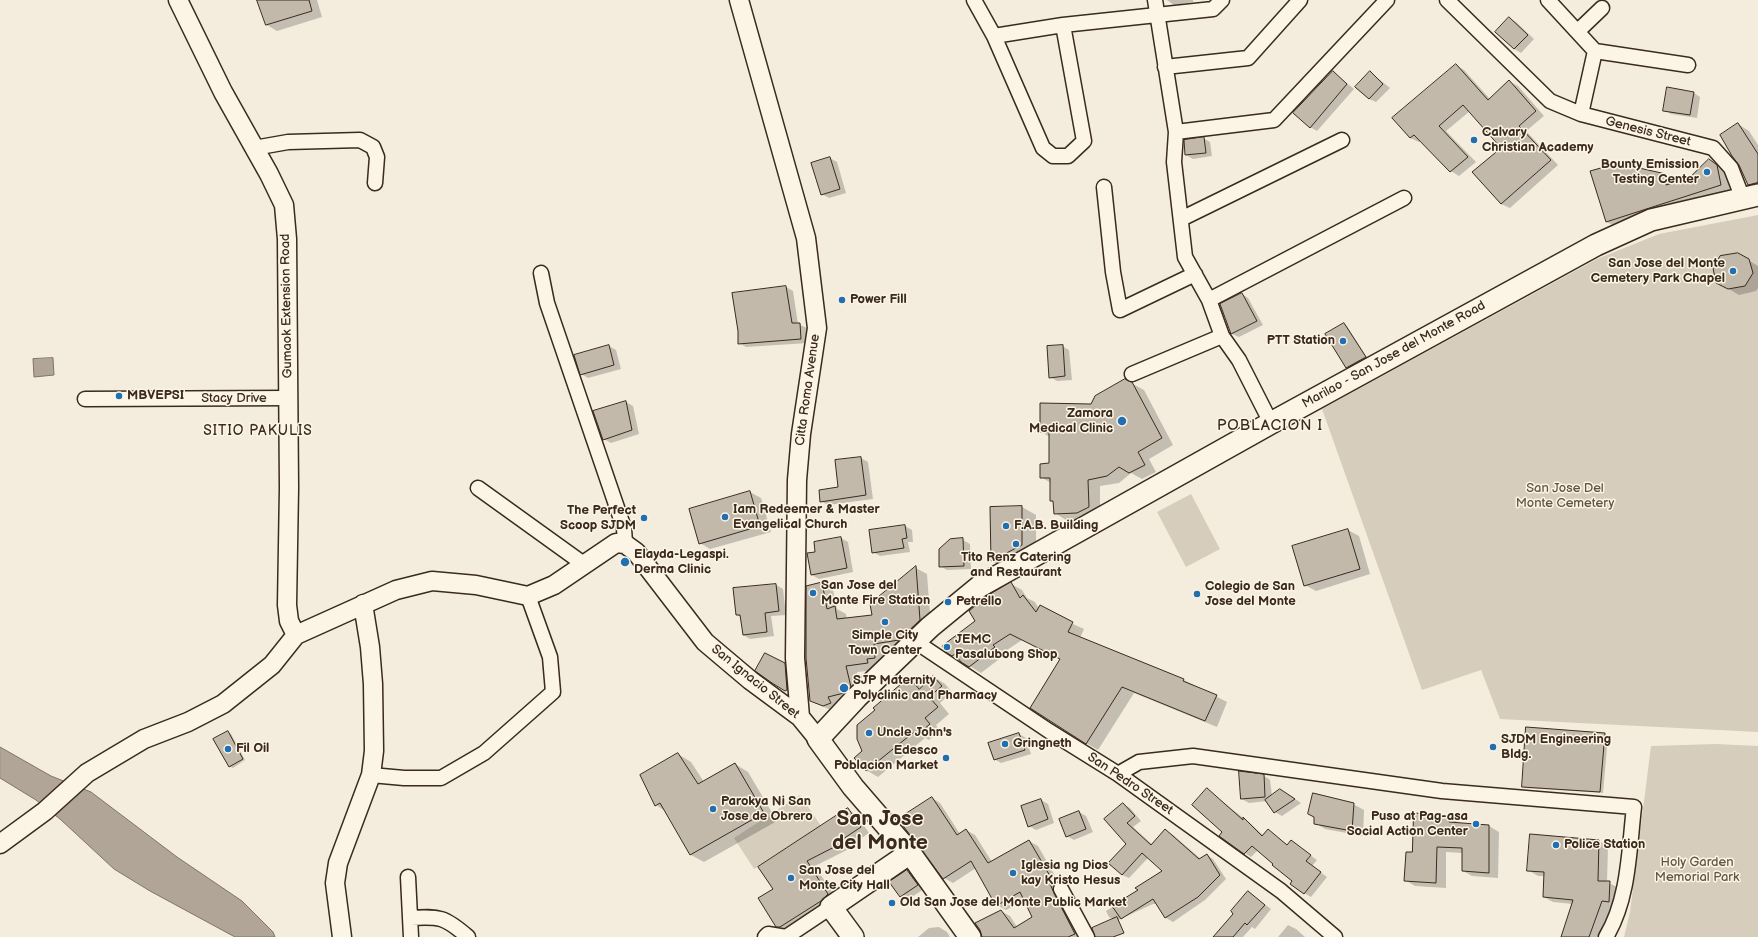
<!DOCTYPE html>
<html>
<head>
<meta charset="utf-8">
<style>
  body { margin:0 }
  canvas { display:block; background:#f4eddd }
</style>
</head>
<body>
<canvas width="1758" height="937"></canvas>
<script>
const ctx = document.querySelector('canvas').getContext('2d');
ctx.lineJoin = 'round';
function paint(path, color) {
  ctx.fillStyle = color;
  ctx.fill(path, 'evenodd');
}
function stroke(path, color, width, dash) {
  ctx.strokeStyle = color;
  ctx.lineWidth = width;
  ctx.lineCap = dash ? 'butt' : 'round';
  ctx.setLineDash(dash || []);
  ctx.stroke(path);
}
function label(font, color, halo, rows, align = 'center') {
  ctx.font = font + ' "Balsamiq Sans",sans-serif';
  ctx.lineWidth = 3;
  ctx.setLineDash([]);
  ctx.textBaseline = 'middle';
  ctx.strokeStyle = halo;
  ctx.fillStyle = color;
  for (const [text, x, y, turn = 0] of rows) {
    ctx.save();
    ctx.translate(x, y);
    ctx.rotate((+turn || 0) * Math.PI / 180);
    ctx.textAlign = isNaN(turn) ? turn : align;
    if (halo) ctx.strokeText(text, 0, 0);
    ctx.fillText(text, 0, 0);
    ctx.restore();
  }
}
paint(new Path2D(`
  M 1758,215 L 1758,732 L 1500,719 L 1481,670 L 1422,690 L 1322,409 L 1597,259 L 1659,234 Z
  M 1191,494 L 1220,549 L 1186,567 L 1157,512 Z
  M 1716,744 L 1758,746 L 1758,937 L 1624,937 L 1630,912 L 1651,746 Z
  M 800,795 L 821,826 L 754,869 L 734,838 Z`), '#d6cdbd');
const water = new Path2D(`
  M 53,358 L 54,375 L 34,377 L 33,359 Z
  M 0,747 L 51,776 L 91,792 L 177,857 L 242,901 L 273,932 L 275,937 L 235,937 L 150,891 L 114,869 L 60,819 L 36,800 L 0,778 Z`);
paint(water, '#b0a596');
stroke(water, '#817466', 1);
paint(new Path2D(`
  M 258,0 L 317,0 L 322,17 L 277,31 L 267,25 Z
  M 1167,0 L 1193,0 L 1193,2 L 1174,5 Z
  M 1509,18 L 1516,22 L 1534,39 L 1521,53 L 1514,49 Z
  M 1456,65 L 1464,70 L 1490,99 L 1510,82 L 1518,86 L 1544,116 L 1526,131 L 1558,165 L 1510,208 L 1501,204 L 1502,148 L 1470,111 L 1446,131 L 1476,162 L 1459,176 L 1451,171 L 1421,140 L 1419,142 L 1410,138 Z
  M 1333,72 L 1354,89 L 1317,131 L 1310,127 Z
  M 1370,72 L 1390,88 L 1376,102 L 1369,99 Z
  M 1694,93 L 1700,97 L 1697,118 L 1671,114 L 1664,110 Z
  M 1738,124 L 1749,131 L 1758,145 L 1758,189 L 1749,184 Z
  M 1203,138 L 1210,142 L 1212,156 L 1193,159 L 1186,155 Z
  M 830,158 L 837,162 L 846,193 L 829,198 L 822,194 Z
  M 1709,160 L 1726,171 L 1730,190 L 1616,227 L 1607,222 L 1665,174 L 1675,180 L 1675,183 L 1689,179 Z
  M 1738,254 L 1758,266 L 1758,288 L 1756,291 L 1739,295 L 1717,282 Z
  M 786,287 L 793,291 L 798,324 L 807,328 L 808,343 L 746,347 L 739,343 Z
  M 1242,294 L 1248,298 L 1263,325 L 1239,337 L 1232,334 Z
  M 1344,324 L 1347,326 L 1368,359 L 1350,369 L 1347,368 Z
  M 609,346 L 616,350 L 621,369 L 588,378 L 581,374 Z
  M 1062,346 L 1069,350 L 1072,380 L 1057,381 L 1050,377 Z
  M 1131,383 L 1144,390 L 1173,445 L 1149,459 L 1156,472 L 1142,479 L 1131,473 L 1119,483 L 1100,486 L 1100,513 L 1089,519 L 1066,520 L 1055,513 L 1054,502 L 1051,500 L 1051,483 L 1041,477 L 1050,464 L 1050,437 L 1041,432 Z
  M 626,402 L 633,406 L 639,434 L 611,443 L 604,439 Z
  M 861,458 L 868,462 L 873,499 L 828,505 L 821,501 L 840,488 Z
  M 750,492 L 761,498 L 771,532 L 710,549 L 700,543 Z
  M 1022,507 L 1036,515 L 1036,553 L 1006,569 L 992,561 L 991,508 Z
  M 905,526 L 912,530 L 913,542 L 908,542 L 910,552 L 880,556 L 873,552 Z
  M 1348,530 L 1359,536 L 1370,574 L 1316,591 L 1305,585 Z
  M 841,538 L 848,542 L 853,572 L 819,579 L 812,575 Z
  M 963,540 L 970,544 L 971,569 L 947,570 L 940,566 Z
  M 916,568 L 927,574 L 931,627 L 911,646 L 885,650 L 886,664 L 879,670 L 857,672 L 862,693 L 835,712 L 811,701 L 821,583 L 833,590 L 837,609 L 846,614 L 847,619 L 873,616 L 871,604 Z
  M 1011,584 L 1022,590 L 1027,598 L 1035,602 L 1039,609 L 1084,629 L 1080,638 L 1184,680 L 1227,702 L 1217,727 L 1134,693 L 1098,750 L 1086,743 L 1061,660 L 1022,640 L 1004,652 L 1006,654 L 981,673 L 952,655 L 976,622 Z
  M 776,585 L 783,589 L 786,615 L 771,616 L 774,636 L 750,639 L 743,635 L 741,617 L 737,615 L 734,588 Z
  M 784,664 L 799,672 L 800,699 L 786,690 Z
  M 934,677 L 945,684 L 952,692 L 940,703 L 949,714 L 936,725 L 940,731 L 929,740 L 925,738 L 878,777 L 866,770 L 863,751 L 876,710 L 909,678 L 922,687 Z
  M 228,732 L 231,734 L 245,760 L 233,768 L 229,766 Z
  M 1019,734 L 1026,738 L 1031,754 L 1001,763 L 994,759 Z
  M 1605,734 L 1608,736 L 1603,793 L 1526,788 L 1523,786 Z
  M 678,754 L 691,762 L 704,782 L 735,764 L 748,772 L 777,821 L 704,862 L 691,855 L 665,811 L 656,805 Z
  M 1263,775 L 1270,780 L 1272,796 L 1288,794 L 1301,803 L 1282,816 L 1275,812 L 1267,801 L 1249,803 L 1242,799 Z
  M 1207,790 L 1250,823 L 1264,836 L 1268,831 L 1288,845 L 1298,846 L 1317,860 L 1312,866 L 1327,877 L 1311,897 L 1304,893 L 1294,881 L 1258,850 L 1251,857 L 1245,853 L 1224,832 Z
  M 932,798 L 940,803 L 960,834 L 966,830 L 975,835 L 992,862 L 1029,841 L 1038,846 L 1058,881 L 1055,882 L 1062,899 L 1083,937 L 983,937 L 976,924 L 1001,911 L 1010,916 L 1017,927 L 1033,917 L 1025,900 L 1006,910 L 997,905 L 976,868 L 953,883 L 944,878 Z
  M 1041,800 L 1048,804 L 1054,823 L 1036,830 L 1029,826 Z
  M 1123,804 L 1130,808 L 1141,821 L 1133,827 L 1153,845 L 1165,830 L 1172,834 L 1201,859 L 1207,855 L 1213,859 L 1226,879 L 1205,900 L 1173,922 L 1166,918 L 1157,904 L 1153,904 L 1116,921 L 1109,917 L 1106,911 L 1140,890 L 1164,871 L 1148,858 L 1129,878 L 1122,875 L 1127,844 Z
  M 1353,804 L 1364,810 L 1363,836 L 1325,829 L 1315,823 Z
  M 848,810 L 857,815 L 869,833 L 851,845 L 853,847 L 815,866 L 837,900 L 787,931 L 777,926 L 774,889 Z
  M 1079,812 L 1086,816 L 1093,832 L 1074,840 L 1067,836 Z
  M 1449,816 L 1459,822 L 1459,824 L 1489,826 L 1499,832 L 1498,878 L 1472,876 L 1463,871 L 1463,853 L 1446,852 L 1446,888 L 1415,886 L 1405,880 Z
  M 1599,841 L 1608,846 L 1607,882 L 1619,888 L 1618,907 L 1611,906 L 1600,937 L 1562,937 L 1573,904 L 1553,902 L 1544,897 L 1545,876 L 1538,876 L 1528,870 Z
  M 907,871 L 914,875 L 924,889 L 907,900 L 900,896 Z
  M 1248,892 L 1271,909 L 1255,929 L 1252,927 L 1243,937 L 1214,937 L 1235,913 Z
  M 1288,925 L 1296,929 L 1305,937 L 1278,937 Z
  M 939,927 L 947,932 L 950,937 L 918,937 L 929,928 Z`), '#0003');
const building = new Path2D(`
  M 257,0 L 309,0 L 312,11 L 266,25 Z
  M 1509,17 L 1528,35 L 1514,49 L 1495,32 Z
  M 1456,64 L 1488,100 L 1509,80 L 1536,111 L 1519,126 L 1551,160 L 1501,204 L 1472,172 L 1501,148 L 1463,105 L 1439,126 L 1468,157 L 1450,172 L 1414,135 L 1410,138 L 1392,118 Z
  M 1333,71 L 1347,84 L 1310,128 L 1293,113 Z
  M 1370,71 L 1383,84 L 1369,99 L 1355,87 Z
  M 1667,87 L 1694,92 L 1690,115 L 1663,111 Z
  M 1738,123 L 1758,154 L 1758,182 L 1756,183 L 1748,185 L 1739,165 L 1732,156 L 1720,135 Z
  M 1204,137 L 1206,153 L 1185,155 L 1184,140 Z
  M 830,157 L 840,189 L 821,195 L 811,163 Z
  M 1709,159 L 1717,165 L 1721,185 L 1606,222 L 1590,171 L 1608,166 L 1630,166 L 1666,174 L 1666,185 L 1689,178 Z
  M 1738,253 L 1749,259 L 1753,273 L 1745,286 L 1728,289 L 1716,283 L 1713,268 L 1720,256 Z
  M 786,286 L 792,323 L 800,323 L 801,339 L 738,344 L 738,331 L 732,293 Z
  M 1242,293 L 1257,321 L 1231,334 L 1220,304 Z
  M 1344,323 L 1366,357 L 1346,368 L 1325,334 Z
  M 609,345 L 614,365 L 580,375 L 574,355 Z
  M 1063,345 L 1065,376 L 1049,378 L 1047,346 Z
  M 1125,379 L 1132,382 L 1162,438 L 1138,452 L 1145,465 L 1129,473 L 1119,467 L 1107,476 L 1088,480 L 1089,507 L 1077,513 L 1054,514 L 1053,501 L 1050,501 L 1050,478 L 1040,478 L 1040,464 L 1049,463 L 1049,432 L 1040,432 L 1040,403 L 1091,404 L 1095,396 Z
  M 626,401 L 632,430 L 603,440 L 593,411 Z
  M 861,457 L 866,495 L 820,502 L 819,490 L 838,487 L 835,460 Z
  M 750,491 L 760,526 L 699,544 L 689,509 Z
  M 1022,506 L 1022,545 L 991,561 L 990,507 Z
  M 905,525 L 907,538 L 902,539 L 904,548 L 872,553 L 869,530 Z
  M 1348,529 L 1360,569 L 1304,586 L 1292,546 Z
  M 841,537 L 847,568 L 811,575 L 807,553 L 815,552 L 814,542 Z
  M 963,538 L 964,566 L 939,567 L 939,549 L 950,539 Z
  M 916,566 L 920,620 L 899,640 L 874,644 L 875,658 L 867,659 L 868,663 L 846,666 L 851,687 L 844,693 L 828,697 L 831,703 L 823,706 L 810,701 L 806,658 L 806,586 L 822,582 L 827,609 L 835,606 L 837,619 L 872,615 L 870,604 Z
  M 1011,582 L 1020,598 L 1023,595 L 1036,612 L 1040,605 L 1073,622 L 1068,632 L 1184,679 L 1183,681 L 1217,695 L 1205,721 L 1122,687 L 1086,744 L 1030,708 L 1060,659 L 1010,634 L 993,645 L 995,647 L 969,667 L 961,662 L 955,654 L 952,656 L 947,653 L 942,646 L 975,621 L 969,611 L 987,596 Z
  M 776,584 L 779,611 L 765,613 L 767,632 L 743,635 L 740,615 L 736,615 L 733,588 Z
  M 765,653 L 785,663 L 787,690 L 785,691 L 772,683 L 755,671 Z
  M 933,676 L 942,686 L 929,697 L 938,707 L 925,718 L 930,724 L 917,735 L 914,732 L 866,771 L 854,758 L 862,751 L 857,739 L 857,725 L 875,710 L 873,708 L 909,677 L 919,689 Z
  M 1526,727 L 1605,733 L 1600,792 L 1522,787 Z
  M 228,731 L 243,759 L 229,767 L 213,739 Z
  M 1019,733 L 1025,750 L 994,760 L 988,743 Z
  M 678,753 L 698,784 L 735,763 L 764,813 L 690,855 L 660,803 L 655,806 L 640,775 Z
  M 1239,771 L 1264,774 L 1265,797 L 1241,799 Z
  M 1207,788 L 1243,820 L 1243,817 L 1262,836 L 1268,829 L 1287,845 L 1291,840 L 1311,855 L 1306,861 L 1321,872 L 1304,894 L 1290,884 L 1292,881 L 1272,865 L 1273,864 L 1252,846 L 1244,854 L 1219,836 L 1222,832 L 1192,805 Z
  M 1280,789 L 1295,799 L 1274,813 L 1265,800 Z
  M 1313,793 L 1354,803 L 1352,831 L 1314,824 L 1314,817 L 1308,814 Z
  M 932,797 L 957,835 L 966,829 L 988,863 L 1029,840 L 1050,876 L 1047,877 L 1054,893 L 1075,934 L 1068,937 L 982,937 L 980,930 L 975,923 L 1001,910 L 1014,928 L 1032,917 L 1020,892 L 996,906 L 971,861 L 943,879 L 898,819 Z
  M 1041,799 L 1048,819 L 1028,827 L 1021,806 Z
  M 1123,803 L 1135,816 L 1127,823 L 1151,845 L 1165,829 L 1199,859 L 1207,854 L 1220,875 L 1198,897 L 1165,918 L 1153,899 L 1121,919 L 1112,906 L 1138,890 L 1135,888 L 1162,871 L 1142,853 L 1122,875 L 1108,863 L 1126,844 L 1104,819 Z
  M 848,808 L 861,827 L 843,839 L 844,842 L 807,861 L 828,894 L 821,901 L 780,927 L 776,927 L 758,898 L 773,889 L 758,867 Z
  M 1079,811 L 1086,829 L 1066,837 L 1059,819 Z
  M 1414,813 L 1450,816 L 1449,822 L 1489,825 L 1489,873 L 1462,871 L 1462,848 L 1437,847 L 1436,883 L 1404,881 L 1406,852 L 1412,852 Z
  M 1530,834 L 1599,840 L 1598,881 L 1610,881 L 1609,902 L 1602,901 L 1589,937 L 1561,937 L 1573,900 L 1543,897 L 1544,872 L 1527,871 Z
  M 907,870 L 918,885 L 900,897 L 889,882 Z
  M 1248,891 L 1265,905 L 1247,925 L 1245,923 L 1233,937 L 1213,937 L 1233,914 L 1231,911 Z
  M 1117,917 L 1124,933 L 1113,937 L 1095,937 L 1092,928 Z`);
paint(building, '#c3b9aa');
stroke(building, '#3b2a1e', 1);
const minor = new Path2D(`
  M 974,0 L 994,36 L 1043,148 L 1053,156 L 1068,156 L 1084,141 L 1063,25
  M 1155,0 L 1176,132 L 1174,162 L 1185,257 L 1209,300 L 1222,336 L 1239,360 L 1271,423
  M 1447,0 L 1550,101 L 1581,114 L 1713,148 L 1731,168 L 1743,199
  M 1548,0 L 1595,51 L 1688,65
  M 1578,31 L 1602,8
  M 994,36 L 1063,25 L 1213,9 L 1222,0
  M 1165,67 L 1248,58 L 1300,0
  M 1581,114 L 1595,51
  M 1176,132 L 1274,120 L 1387,0
  M 254,148 L 288,142 L 360,140 L 373,147 L 377,157 L 375,183
  M 1104,187 L 1113,272 L 1120,310 L 1195,274
  M 1181,219 L 1342,140
  M 541,273 L 547,303 L 624,528 L 625,544
  M 1209,300 L 1404,198
  M 1132,374 L 1222,336
  M 85,399 L 288,398
  M 478,488 L 585,565
  M 916,642 L 1049,731 L 1118,774 L 1281,891 L 1335,937
  M 1118,774 L 1139,762 L 1193,756 L 1442,791 L 1634,807 C 1629,850 1629,899 1606,937
  M 371,775 L 404,778 L 441,778 L 484,753 L 553,692 L 550,657 L 528,596
  M 408,877 L 411,937
  M 1061,889 L 1087,937
  M 410,918 C 440,916 445,917 468,937
  M 765,937 L 768,934 L 786,937
  M 786,937 L 831,907`);
const tertiary = new Path2D(`
  M 178,0 L 223,92 L 269,174 L 284,205 L 287,239 L 289,488 L 287,605 L 289,621 L 296,635
  M 739,0 L 806,238 L 817,328 L 801,434 L 797,480 L 795,658 L 800,717
  M 0,844 L 45,811 L 87,773 L 144,739 L 188,722 L 223,704 L 272,665 L 296,635 L 396,590 L 432,581 L 476,585 L 528,596 L 554,585 L 616,543 L 625,544 L 636,552 L 705,642 L 750,680 L 800,717 L 818,739
  M 342,937 L 335,883 L 338,863 L 371,775 L 374,751 L 373,684 L 370,647 L 363,604`);
const secondary = new Path2D(`
  M 853,937 L 831,907 L 910,853
  M 970,937 L 910,853 L 853,787 L 818,739 L 857,697 L 930,627 L 980,586 L 1271,423 L 1596,245 L 1651,220 L 1758,195`);
stroke(minor, '#3b2a1e', 17);
stroke(tertiary, '#3b2a1e', 21);
stroke(secondary, '#3b2a1e', 24);
stroke(minor, '#fcf5e5', 14);
stroke(tertiary, '#fcf5e5', 18);
stroke(secondary, '#fcf5e5', 21);
for (const [x, y, r, color] of [
  [1474,140,4,"#1f6fb2"],
  [1707,172,4,"#1f6fb2"],
  [1733,271,4,"#1f6fb2"],
  [842,300,4,"#1f6fb2"],
  [1343,341,4,"#1f6fb2"],
  [119,396,4,"#1f6fb2"],
  [1122,421,5,"#1f6fb2"],
  [725,517,4,"#1f6fb2"],
  [644,518,4,"#1f6fb2"],
  [1006,526,4,"#1f6fb2"],
  [1016,544,4,"#1f6fb2"],
  [625,562,5,"#1f6fb2"],
  [813,593,4,"#1f6fb2"],
  [1197,594,4,"#1f6fb2"],
  [948,602,4,"#1f6fb2"],
  [885,622,4,"#1f6fb2"],
  [947,647,4,"#1f6fb2"],
  [844,688,5,"#1f6fb2"],
  [869,733,4,"#1f6fb2"],
  [1005,744,4,"#1f6fb2"],
  [1493,747,4,"#1f6fb2"],
  [228,749,4,"#1f6fb2"],
  [946,758,4,"#1f6fb2"],
  [713,809,4,"#1f6fb2"],
  [1476,824,4,"#1f6fb2"],
  [1556,845,4,"#1f6fb2"],
  [1013,873,4,"#1f6fb2"],
  [791,878,4,"#1f6fb2"],
  [892,903,4,"#1f6fb2"]
]) {
  const dot = new Path2D();
  dot.arc(x, y, r, 0, 2 * Math.PI);
  ctx.fillStyle = color;
  ctx.fill(dot);
  stroke(dot, '#fcf5e5', 1.5);
}
label('13px', '#3b2a1e', '#fcf5e5', [
  ["Genesis Street",1648,132,14],
  ["Gumaok Extension Road",287,306,-91],
  ["Marilao - San Jose del Monte Road",1394,355,-29],
  ["Citta Roma Avenue",808,390,-82],
  ["Stacy Drive",234,399],
  ["San Ignacio Street",755,682,39],
  ["San Pedro Street",1130,784,34]
]);
label('bold 13px', '#3b2a1e', '#fcf5e5', [
  ["Calvary",1482,133],
  ["Christian Academy",1482,148],
  ["Bounty Emission",1699,165,"right"],
  ["Testing Center",1699,180,"right"],
  ["San Jose del Monte",1725,264,"right"],
  ["Cemetery Park Chapel",1725,279,"right"],
  ["Power Fill",850,300],
  ["PTT Station",1335,341,"right"],
  ["MBVEPSI",127,396],
  ["Zamora",1113,414,"right"],
  ["Medical Clinic",1113,429,"right"],
  ["Iam Redeemer & Master",733,510],
  ["Evangelical Church",733,525],
  ["The Perfect",636,511,"right"],
  ["Scoop SJDM",636,526,"right"],
  ["F.A.B. Building",1014,526],
  ["Elayda-Legaspi.",634,555],
  ["Derma Clinic",634,570],
  ["Tito Renz Catering",1016,558,"center"],
  ["and Restaurant",1016,573,"center"],
  ["San Jose del",821,586],
  ["Monte Fire Station",821,601],
  ["Colegio de San",1205,587],
  ["Jose del Monte",1205,602],
  ["Petrello",956,602],
  ["Simple City",885,636,"center"],
  ["Town Center",885,651,"center"],
  ["JEMC",955,640],
  ["Pasalubong Shop",955,655],
  ["SJP Maternity",853,681],
  ["Polyclinic and Pharmacy",853,696],
  ["Uncle John's",877,733],
  ["SJDM Engineering",1501,740],
  ["Bldg.",1501,755],
  ["Gringneth",1013,744],
  ["Fil Oil",236,749],
  ["Edesco",938,751,"right"],
  ["Poblacion Market",938,766,"right"],
  ["Parokya Ni San",721,802],
  ["Jose de Obrero",721,817],
  ["Puso at Pag-asa",1468,817,"right"],
  ["Social Action Center",1468,832,"right"],
  ["Police Station",1564,845],
  ["Iglesia ng Dios",1021,866],
  ["kay Kristo Hesus",1021,881],
  ["San Jose del",799,871],
  ["Monte City Hall",799,886],
  ["Old San Jose del Monte Public Market",900,903]
], 'left');
label('13px', '#625346', '#fcf5e5', [
  ["San Jose Del",1565,489],
  ["Monte Cemetery",1565,504],
  ["Holy Garden",1697,863],
  ["Memorial Park",1697,878]
]);
ctx.letterSpacing = '1px';
label('14px', '#3b2a1e', '#fcf5e5', [
  ["SITIO PAKULIS",258,431]
]);
ctx.letterSpacing = '0px';
ctx.letterSpacing = '1px';
label('15px', '#3b2a1e', '#fcf5e5', [
  ["POBLACION I",1270,426]
]);
ctx.letterSpacing = '0px';
label('bold 21px', '#3b2a1e', '#fcf5e5', [
  ["San Jose",880,820],
  ["del Monte",880,844]
]);
</script>
</body>
</html>
